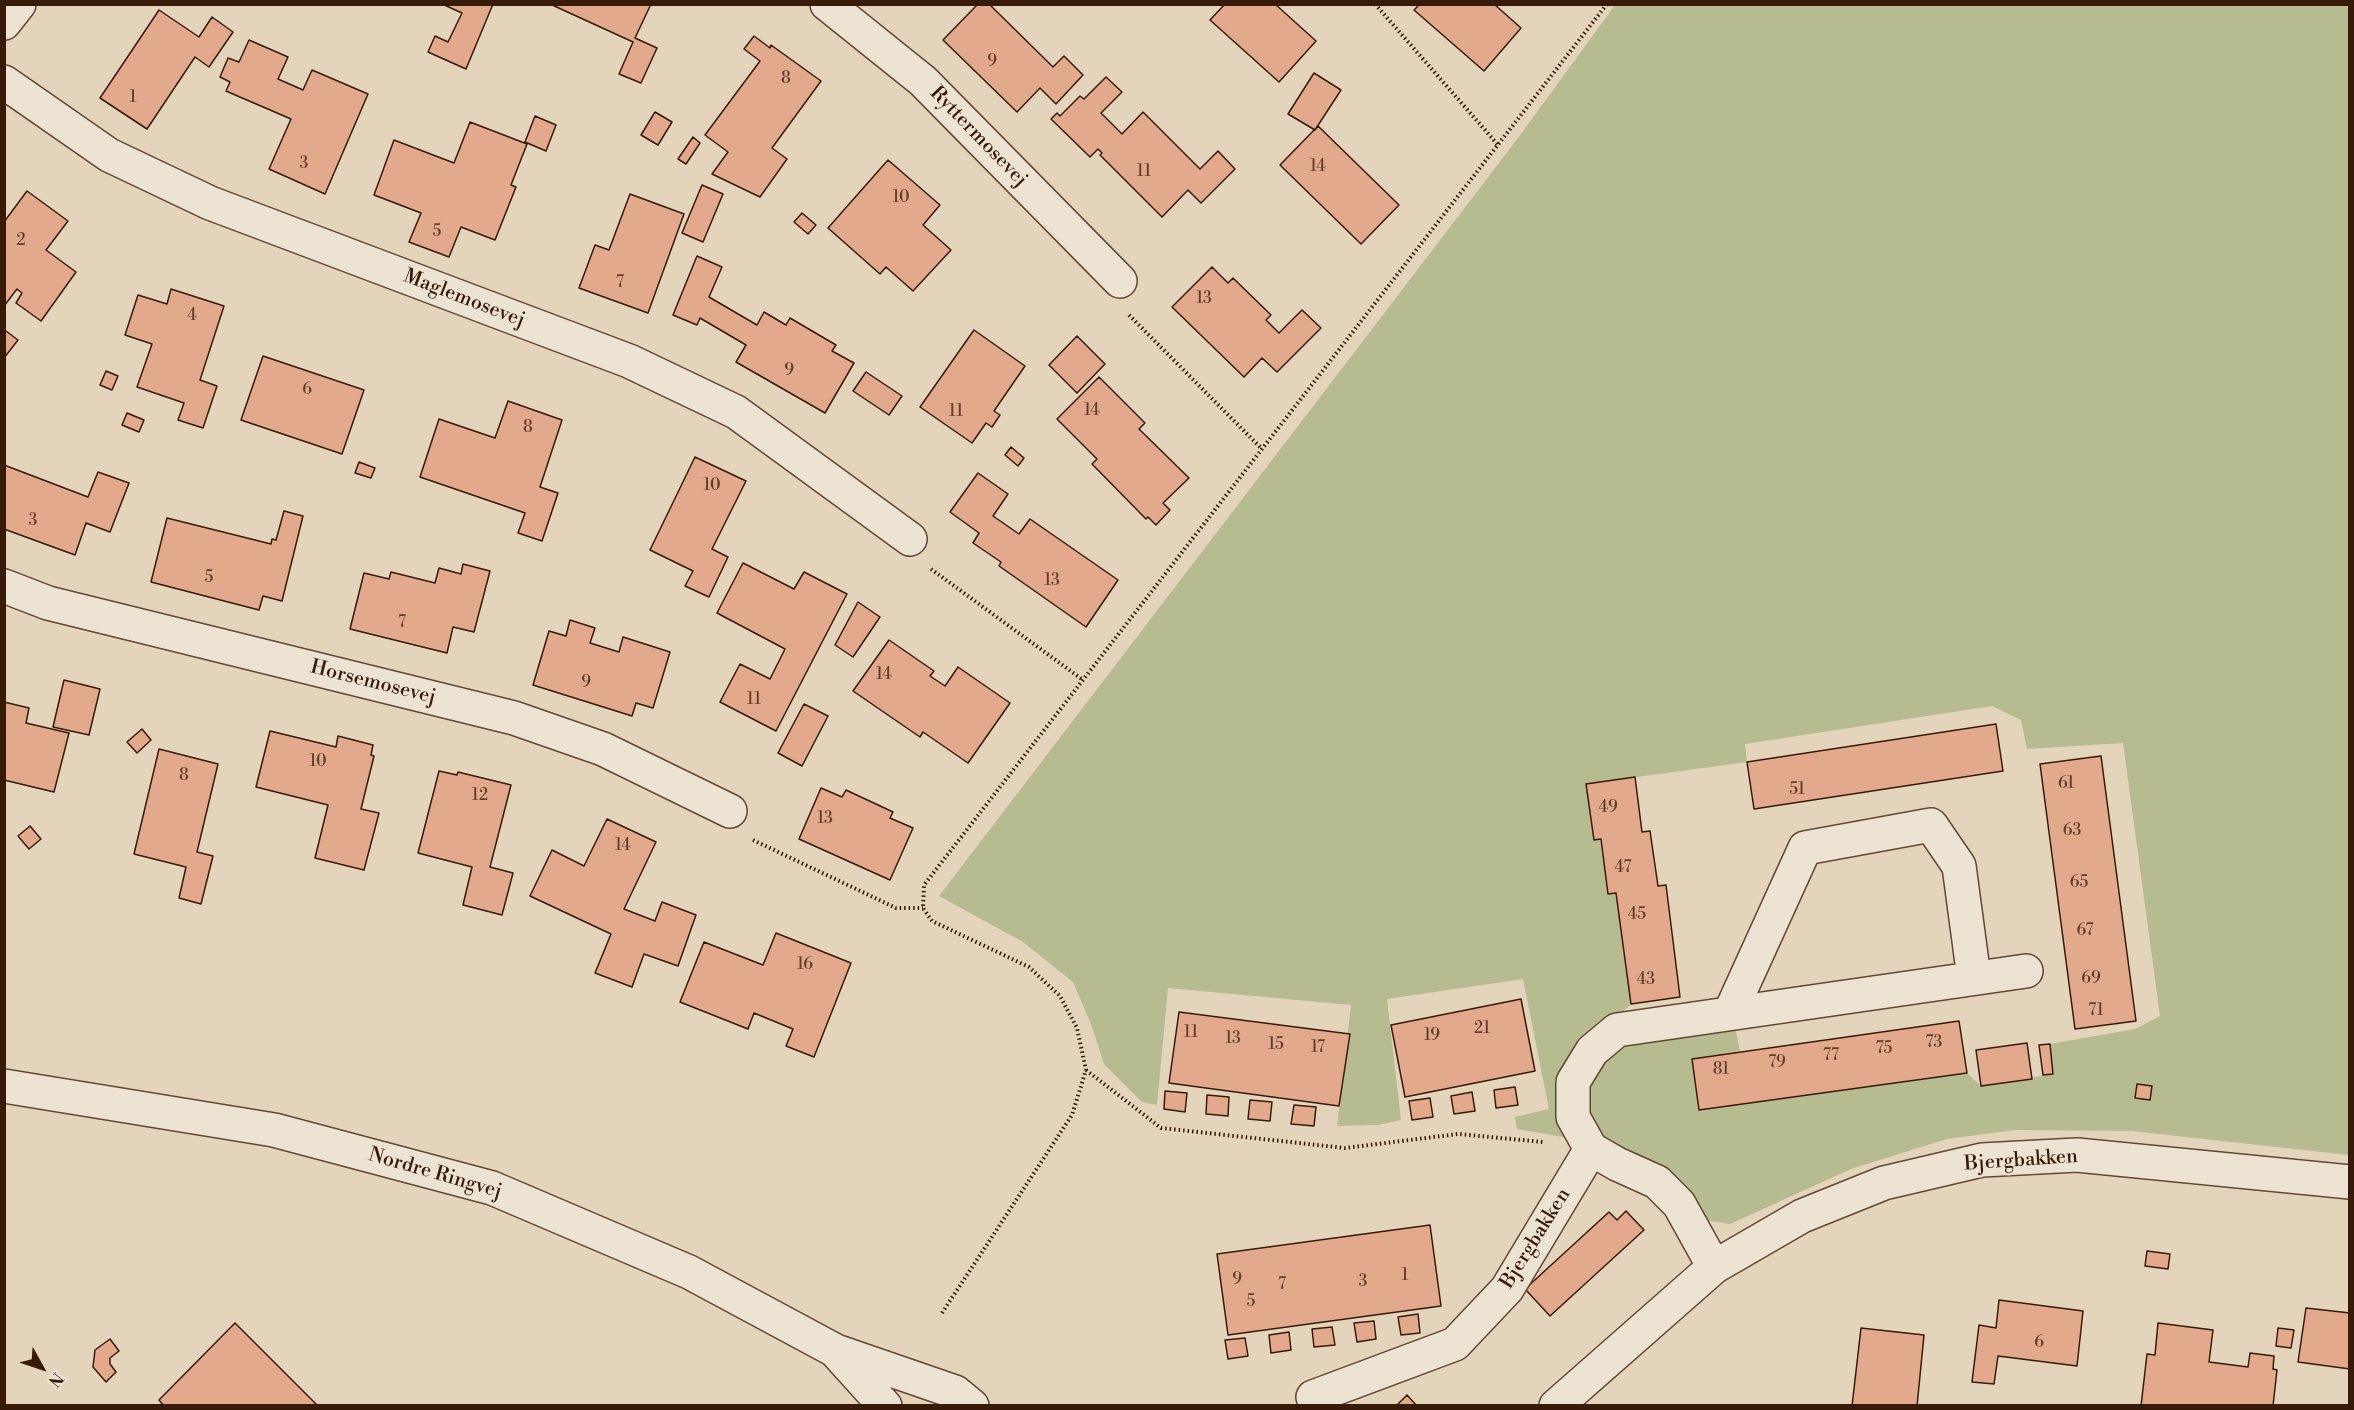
<!DOCTYPE html>
<html>
<head>
<meta charset="utf-8">
<style>
  body { margin:0 }
  #map { position:relative; width:2354px; height:1410px; overflow:hidden; background:#e4d4bb; font-family:"Libre Bodoni",serif }
  canvas { display:block }
  .frame { position:absolute; inset:0; border:6px solid #371a08; pointer-events:none }
  .north { position:absolute; left:12px; top:1338px; width:60px; height:60px; -webkit-text-stroke:4px #ede3d3; paint-order:stroke; rotate:130deg; font-size:16px; font-weight:700; line-height:24px; text-align:center; color:#371a08 }
  .north::after { content:''; display:block; margin:auto; width:21px; height:27px; background:#371a08; clip-path:polygon(50% 0,100% 100%,50% 72%,0 100%) }
</style>
</head>
<body>
<div id="map">
<canvas width="2354" height="1410"></canvas>
<div class="frame"></div>
<div class="north">N</div>
</div>
<script>
const ctx = document.querySelector('canvas').getContext('2d');
ctx.lineJoin = 'round';
function paint(path, color) {
  ctx.fillStyle = color;
  ctx.fill(path, 'evenodd');
}
function stroke(path, color, width, dash) {
  ctx.strokeStyle = color;
  ctx.lineWidth = width;
  ctx.lineCap = dash ? 'butt' : 'round';
  ctx.setLineDash(dash || []);
  ctx.stroke(path);
}
function label(font, color, halo, rows, align = 'center') {
  ctx.font = font + ' "Libre Bodoni",serif';
  ctx.lineWidth = 4.5;
  ctx.setLineDash([]);
  ctx.textBaseline = 'middle';
  ctx.strokeStyle = halo;
  ctx.fillStyle = color;
  for (const [text, x, y, turn = 0] of rows) {
    ctx.save();
    ctx.translate(x, y);
    ctx.rotate((+turn || 0) * Math.PI / 180);
    ctx.textAlign = isNaN(turn) ? turn : align;
    if (halo) ctx.strokeText(text, 0, 0);
    ctx.fillText(text, 0, 0);
    ctx.restore();
  }
}
paint(new Path2D(`
  M 1615,5 L 2349,5 L 2349,1155 L 2132,1131 L 2015,1130 L 1947,1139 L 1851,1169 L 1730,1224 L 1704,1220 L 1604,1142 L 1592,1123 L 1587,1093 L 1602,1061 L 1629,1040 L 1735,1027 L 1740,1051 L 1692,1059 L 1699,1110 L 1967,1073 L 1981,1086 L 2053,1074 L 2050,1044 L 2135,1029 L 2160,1016 L 2123,743 L 2027,749 L 2021,720 L 1992,706 L 1745,744 L 1747,762 L 1586,784 L 1594,840 L 1601,839 L 1608,894 L 1616,893 L 1631,1004 C 1621,1015 1605,1023 1593,1031 C 1552,1060 1563,1097 1569,1138 L 1517,1129 L 1515,1117 L 1549,1109 L 1523,979 L 1387,999 L 1401,1120 L 1378,1125 L 1337,1126 L 1351,1005 L 1168,988 L 1157,1105 L 1142,1102 L 1104,1064 L 1091,1024 L 1073,982 L 1023,942 L 939,896 L 1518,138 Z`), '#b6bc8f');
const building = new Path2D(`
  M 442,4 L 493,4 L 466,69 L 428,52 L 435,36 L 448,42 L 462,13 Z
  M 550,4 L 651,4 L 635,38 L 657,48 L 641,83 L 619,74 L 633,42 Z
  M 978,4 L 989,4 L 1053,67 L 1064,56 L 1083,75 L 1056,104 L 1040,88 L 1017,112 L 943,40 Z
  M 1225,4 L 1275,4 L 1316,41 L 1279,82 L 1210,20 Z
  M 1420,4 L 1494,4 L 1521,28 L 1484,71 L 1414,10 Z
  M 159,10 L 199,37 L 212,17 L 233,32 L 209,67 L 195,57 L 147,129 L 100,98 Z
  M 754,36 L 770,48 L 771,45 L 821,81 L 772,148 L 787,159 L 760,197 L 712,174 L 728,152 L 705,135 L 760,61 L 744,49 Z
  M 249,40 L 288,57 L 278,79 L 303,90 L 312,70 L 368,94 L 325,194 L 269,169 L 291,119 L 226,91 L 230,82 L 220,77 L 228,58 L 239,62 Z
  M 1314,73 L 1341,90 L 1315,130 L 1288,114 Z
  M 1106,77 L 1122,92 L 1101,113 L 1122,134 L 1143,112 L 1200,169 L 1218,151 L 1235,169 L 1201,203 L 1188,190 L 1162,217 L 1100,155 L 1102,153 L 1098,149 L 1090,157 L 1051,119 L 1057,113 L 1060,116 L 1080,96 L 1084,99 Z
  M 655,112 L 672,122 L 658,145 L 641,135 Z
  M 535,116 L 556,125 L 546,151 L 525,142 Z
  M 470,122 L 527,144 L 511,185 L 516,187 L 495,240 L 461,227 L 449,257 L 409,242 L 421,213 L 374,195 L 394,140 L 454,163 Z
  M 1318,126 L 1399,205 L 1361,244 L 1280,165 Z
  M 693,137 L 700,143 L 686,164 L 678,159 Z
  M 888,160 L 940,205 L 923,225 L 951,250 L 913,291 L 886,267 L 880,274 L 828,228 Z
  M 702,185 L 723,194 L 703,242 L 682,233 Z
  M 27,191 L 68,221 L 46,250 L 76,272 L 41,321 L 16,303 L 22,293 L 17,289 L 4,306 L 4,222 Z
  M 630,194 L 684,214 L 648,313 L 579,288 L 595,245 L 609,250 Z
  M 802,213 L 816,225 L 808,234 L 794,222 Z
  M 697,256 L 722,267 L 709,297 L 757,325 L 764,312 L 786,325 L 790,318 L 836,345 L 832,351 L 854,363 L 825,413 L 736,362 L 746,345 L 700,318 L 697,325 L 673,315 Z
  M 1212,267 L 1228,283 L 1233,278 L 1271,315 L 1266,320 L 1279,333 L 1302,310 L 1321,328 L 1277,372 L 1262,358 L 1244,377 L 1172,307 Z
  M 171,289 L 224,306 L 200,380 L 217,386 L 203,428 L 178,420 L 184,403 L 137,387 L 152,344 L 125,335 L 138,295 L 167,304 Z
  M 974,330 L 1025,366 L 994,411 L 1000,415 L 992,427 L 986,423 L 972,443 L 920,407 Z
  M 6,331 L 18,340 L 4,358 L 4,332 Z
  M 1077,336 L 1105,364 L 1077,393 L 1049,365 Z
  M 263,356 L 364,390 L 342,454 L 241,420 Z
  M 106,371 L 118,376 L 112,390 L 100,385 Z
  M 866,372 L 902,396 L 889,415 L 853,391 Z
  M 1099,377 L 1145,423 L 1139,429 L 1189,478 L 1163,503 L 1170,510 L 1156,525 L 1148,517 L 1146,519 L 1092,464 L 1097,459 L 1057,419 Z
  M 508,401 L 562,420 L 540,487 L 558,493 L 542,541 L 518,533 L 525,513 L 420,477 L 439,419 L 495,438 Z
  M 127,413 L 144,420 L 139,432 L 122,425 Z
  M 1011,447 L 1024,458 L 1018,466 L 1005,455 Z
  M 695,457 L 746,481 L 712,549 L 728,557 L 709,597 L 685,586 L 693,571 L 650,550 Z
  M 359,462 L 375,468 L 371,478 L 355,473 Z
  M 4,465 L 88,497 L 98,472 L 129,483 L 110,532 L 86,523 L 75,555 L 4,529 Z
  M 978,473 L 1008,494 L 993,516 L 1019,534 L 1030,519 L 1118,580 L 1086,627 L 999,566 L 1001,562 L 973,543 L 979,533 L 950,512 Z
  M 284,511 L 303,516 L 282,601 L 263,596 L 259,610 L 151,582 L 167,518 L 271,544 L 272,539 L 276,540 Z
  M 743,563 L 794,589 L 804,572 L 847,594 L 776,731 L 720,702 L 740,664 L 770,679 L 785,649 L 717,613 Z
  M 463,564 L 490,571 L 474,632 L 453,627 L 447,653 L 350,629 L 364,573 L 389,579 L 391,572 L 435,583 L 439,568 L 461,574 Z
  M 858,602 L 880,617 L 853,657 L 835,645 Z
  M 570,620 L 595,628 L 590,643 L 619,652 L 623,637 L 670,652 L 653,708 L 636,703 L 632,716 L 533,685 L 549,631 L 566,636 Z
  M 889,640 L 934,671 L 930,676 L 945,686 L 958,667 L 1010,703 L 968,763 L 923,732 L 920,737 L 853,691 Z
  M 64,680 L 100,689 L 89,735 L 53,727 Z
  M 4,702 L 29,708 L 26,723 L 69,733 L 54,792 L 4,780 Z
  M 804,704 L 828,716 L 802,766 L 778,753 Z
  M 1996,724 L 2003,771 L 1754,809 L 1747,762 Z
  M 142,729 L 151,740 L 137,753 L 127,742 Z
  M 270,731 L 336,747 L 338,736 L 373,745 L 371,755 L 374,756 L 361,809 L 379,813 L 364,870 L 315,858 L 328,805 L 256,787 Z
  M 159,749 L 218,764 L 197,852 L 213,856 L 201,904 L 179,898 L 186,867 L 134,854 Z
  M 2101,756 L 2136,1021 L 2075,1029 L 2040,764 Z
  M 439,771 L 457,775 L 458,772 L 511,785 L 490,867 L 513,873 L 502,915 L 463,905 L 472,867 L 418,853 Z
  M 1635,777 L 1642,832 L 1650,831 L 1658,886 L 1666,885 L 1680,997 L 1631,1004 L 1616,893 L 1608,894 L 1601,839 L 1594,840 L 1586,784 Z
  M 821,788 L 842,797 L 846,790 L 893,812 L 890,818 L 913,828 L 890,880 L 799,839 Z
  M 607,819 L 656,842 L 624,909 L 655,921 L 662,902 L 696,915 L 678,966 L 644,954 L 632,987 L 595,973 L 611,934 L 530,896 L 552,850 L 584,866 Z
  M 30,826 L 41,839 L 29,849 L 18,836 Z
  M 776,933 L 851,963 L 814,1057 L 786,1046 L 793,1029 L 754,1013 L 748,1029 L 680,1002 L 704,942 L 763,965 Z
  M 1521,999 L 1535,1071 L 1405,1097 L 1391,1025 Z
  M 1179,1012 L 1350,1034 L 1339,1106 L 1169,1083 Z
  M 1959,1021 L 1967,1073 L 1699,1110 L 1692,1059 Z
  M 2027,1043 L 2032,1079 L 1981,1086 L 1976,1050 Z
  M 2050,1044 L 2053,1074 L 2043,1075 L 2039,1045 Z
  M 2137,1084 L 2152,1086 L 2150,1100 L 2135,1098 Z
  M 1515,1087 L 1518,1105 L 1496,1108 L 1494,1090 Z
  M 1165,1091 L 1187,1093 L 1185,1112 L 1164,1109 Z
  M 1472,1092 L 1475,1111 L 1454,1114 L 1451,1096 Z
  M 1207,1095 L 1229,1097 L 1228,1116 L 1206,1114 Z
  M 1430,1098 L 1433,1117 L 1412,1120 L 1409,1101 Z
  M 1250,1100 L 1272,1102 L 1270,1121 L 1248,1119 Z
  M 1294,1105 L 1316,1107 L 1314,1126 L 1291,1124 Z
  M 1626,1211 L 1644,1230 L 1550,1316 L 1525,1289 L 1609,1212 L 1617,1220 Z
  M 1430,1225 L 1441,1306 L 1228,1335 L 1217,1254 Z
  M 2147,1251 L 2170,1254 L 2168,1269 L 2145,1266 Z
  M 1999,1300 L 2083,1311 L 2077,1366 L 1998,1356 L 1994,1384 L 1972,1382 L 1979,1325 L 1996,1328 Z
  M 2306,1308 L 2350,1313 L 2350,1369 L 2298,1362 Z
  M 1418,1314 L 1420,1333 L 1401,1335 L 1398,1317 Z
  M 1374,1321 L 1376,1339 L 1357,1342 L 1354,1323 Z
  M 235,1323 L 318,1406 L 164,1406 L 159,1400 Z
  M 2158,1323 L 2213,1330 L 2209,1362 L 2248,1367 L 2250,1353 L 2274,1356 L 2273,1369 L 2277,1370 L 2273,1406 L 2141,1406 L 2147,1354 L 2155,1355 Z
  M 1332,1327 L 1335,1345 L 1314,1347 L 1312,1329 Z
  M 1861,1328 L 1924,1335 L 1917,1406 L 1852,1406 Z
  M 2278,1328 L 2294,1330 L 2291,1348 L 2276,1346 Z
  M 1289,1332 L 1291,1350 L 1271,1353 L 1269,1335 Z
  M 1245,1338 L 1248,1356 L 1228,1359 L 1225,1340 Z
  M 110,1339 L 119,1351 L 110,1358 L 110,1364 L 116,1372 L 106,1382 L 93,1367 L 95,1350 Z
  M 1407,1395 L 1417,1406 L 1396,1406 Z`);
paint(building, '#e2a98d');
stroke(building, '#371a08', 1.5);
const minor = new Path2D(`
  M 827,4 L 923,81 L 1120,281
  M 4,23 L 19,4
  M 4,82 L 109,155 L 210,203 L 629,361 L 736,412 L 910,539
  M 4,586 L 48,603 L 514,718 L 603,749 L 730,811
  M 1730,1013 L 1805,848 L 1931,825 L 1959,866 L 1974,978
  M 1714,1267 L 1679,1204 L 1657,1182 L 1617,1164 L 1591,1149 L 1573,1117 L 1573,1082 L 1592,1051 L 1617,1030 L 2026,971
  M 1313,1397 L 1455,1344 L 1507,1289 L 1591,1149
  M 1556,1406 L 1714,1267 L 1802,1216 L 1884,1183 L 1982,1160 L 2077,1155 L 2350,1182`);
const tertiary = new Path2D(`
  M 4,1086 L 274,1130 L 492,1188 L 689,1272 L 836,1351 L 955,1392 L 972,1406
  M 837,1353 L 885,1406`);
stroke(minor, '#624835', 36);
stroke(tertiary, '#624835', 36);
stroke(new Path2D(`
  M 1375,4 L 1499,146
  M 1129,315 L 1262,449
  M 931,569 L 1083,680
  M 753,840 L 896,908 L 923,908
  M 1086,1070 L 1161,1128 L 1345,1148 L 1458,1134 L 1543,1142
  M 942,1313 L 1072,1115 L 1086,1070 L 1077,1028 L 1060,996 L 1029,967 L 932,921 L 923,908 L 924,885 L 1607,4`), '#371a08', 4, [1.5, 3]);
stroke(minor, '#ede3d3', 33);
stroke(tertiary, '#ede3d3', 33);
label('16px', '#623e29', null, [
  ["9",992,62],
  ["8",786,79],
  ["1",133,98],
  ["3",304,164],
  ["14",1318,167],
  ["11",1144,172],
  ["10",901,198],
  ["5",437,232],
  ["2",21,241],
  ["7",620,283],
  ["13",1204,299],
  ["4",192,316],
  ["9",789,371],
  ["6",307,390],
  ["14",1092,411],
  ["11",956,412],
  ["8",528,428],
  ["10",712,486],
  ["3",33,521],
  ["5",209,578],
  ["13",1052,581],
  ["7",402,623],
  ["14",884,675],
  ["9",586,683],
  ["11",754,700],
  ["10",318,762],
  ["8",184,776],
  ["61",2066,784],
  ["51",1797,790],
  ["12",480,796],
  ["49",1608,808],
  ["13",825,819],
  ["63",2072,831],
  ["14",623,846],
  ["47",1623,868],
  ["65",2079,883],
  ["45",1637,915],
  ["67",2085,931],
  ["16",805,965],
  ["69",2091,979],
  ["43",1646,980],
  ["71",2096,1011],
  ["21",1482,1029],
  ["11",1191,1033],
  ["19",1432,1036],
  ["13",1233,1039],
  ["73",1934,1043],
  ["15",1276,1045],
  ["17",1318,1048],
  ["75",1884,1049],
  ["77",1831,1056],
  ["79",1777,1063],
  ["81",1721,1070],
  ["1",1405,1276],
  ["9",1237,1280],
  ["3",1363,1282],
  ["7",1282,1285],
  ["5",1251,1302],
  ["6",2039,1343]
]);
label('20px', '#371a08', '#ede3d3', [
  ["Ryttermosevej",978,137,46],
  ["Maglemosevej",464,299,21],
  ["Horsemosevej",373,683,14],
  ["Bjergbakken",2021,1161,-4],
  ["Nordre Ringvej",435,1174,16],
  ["Bjergbakken",1536,1239,-58]
]);
</script>
</body>
</html>
